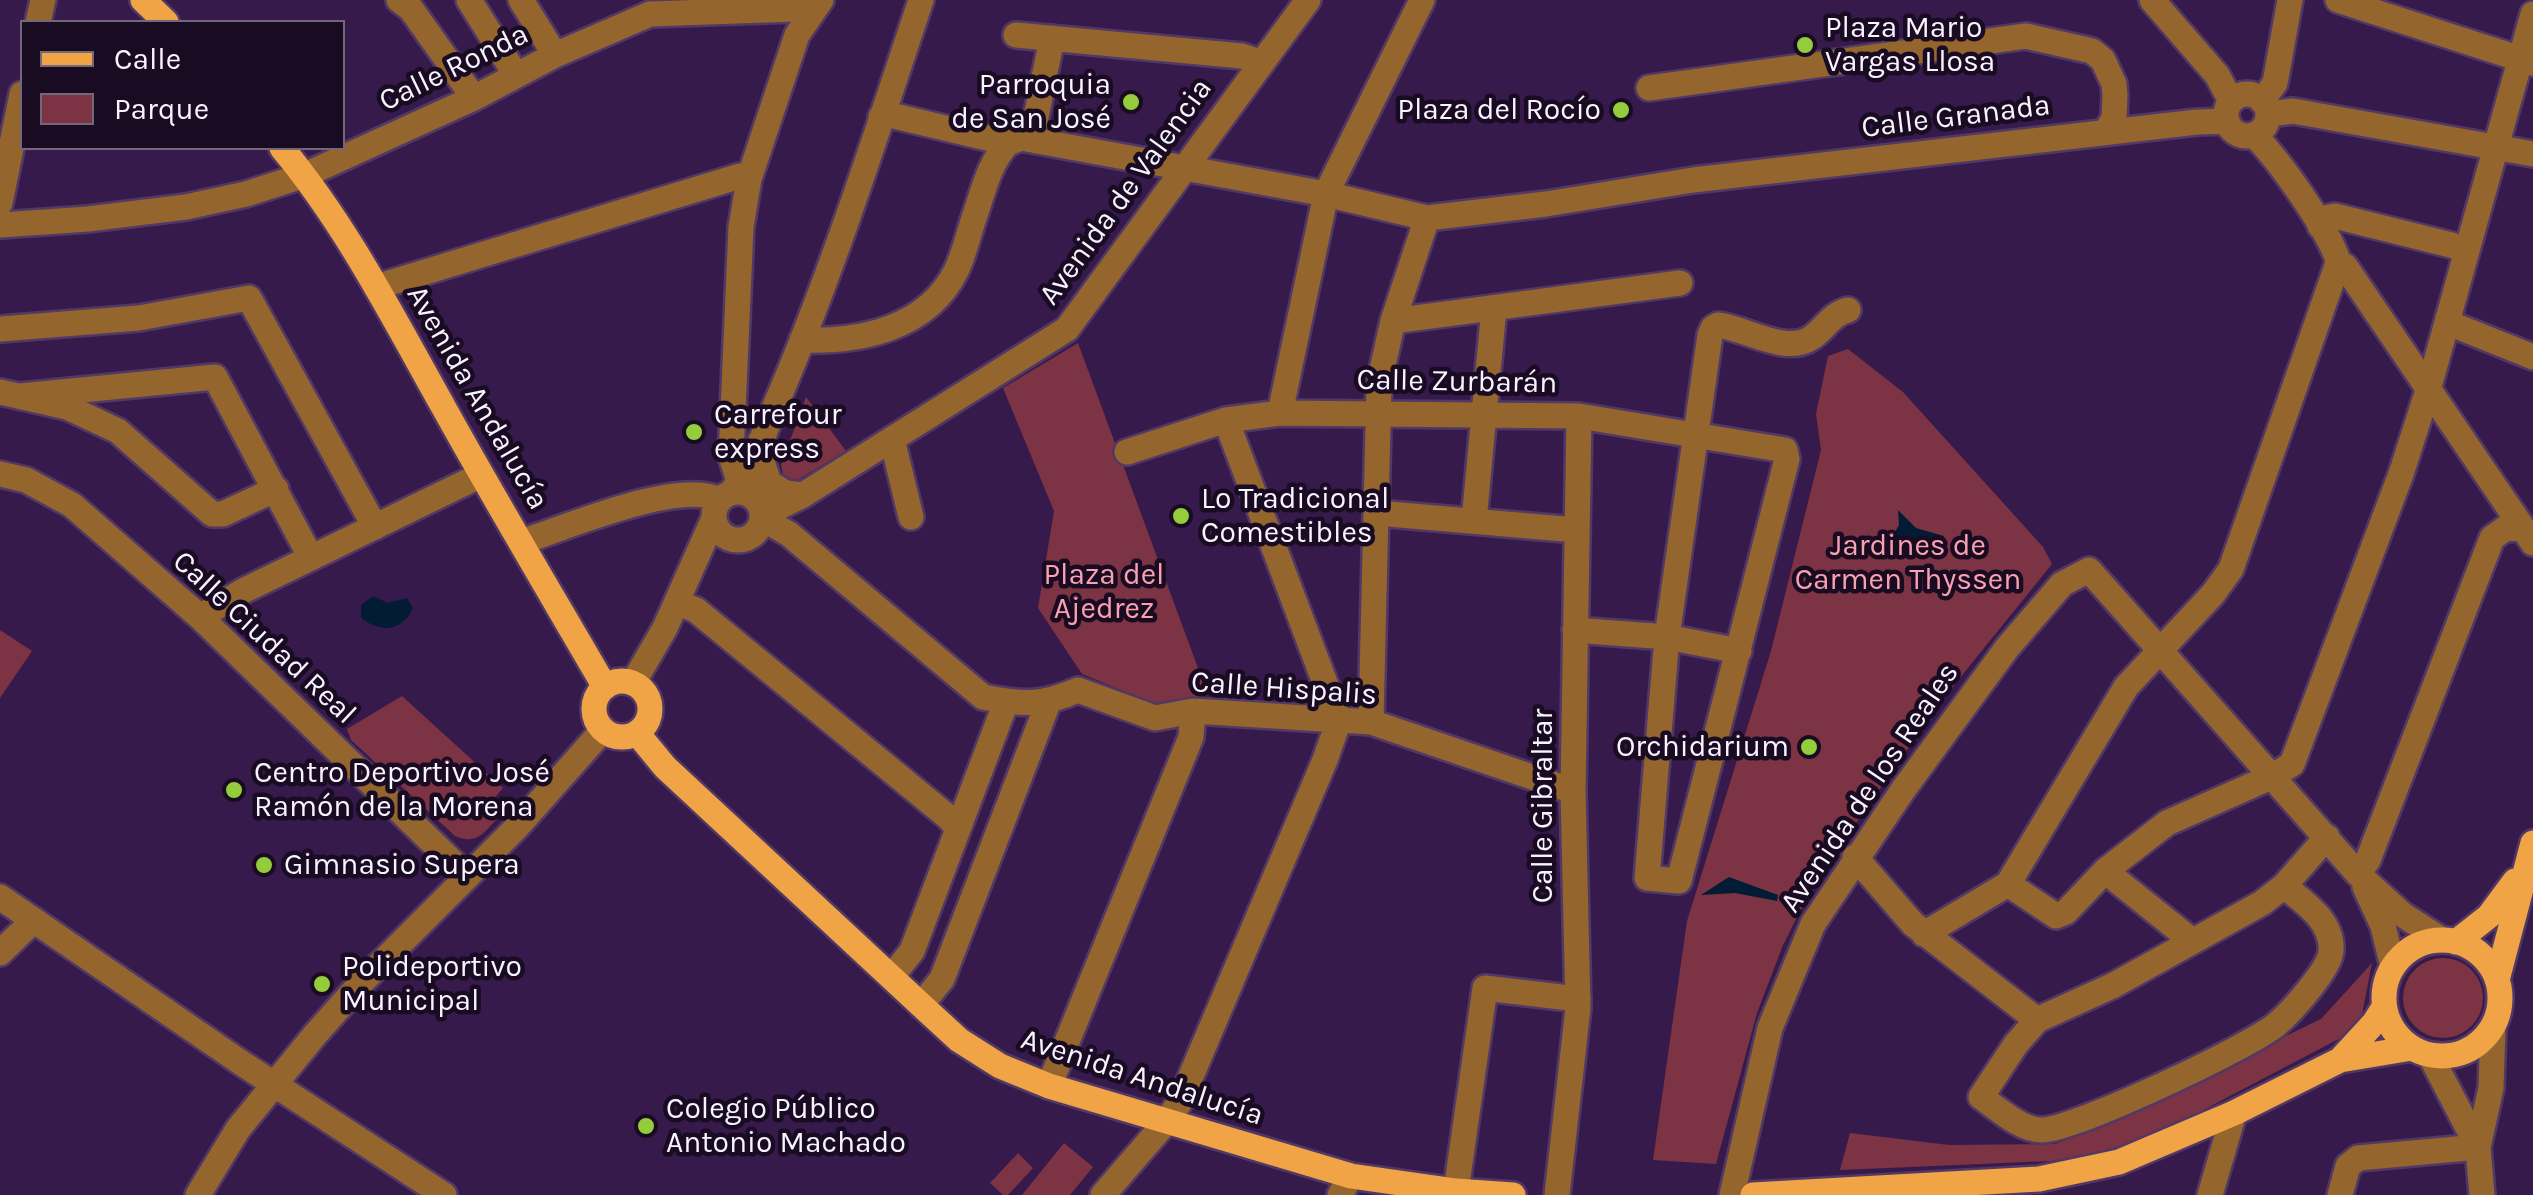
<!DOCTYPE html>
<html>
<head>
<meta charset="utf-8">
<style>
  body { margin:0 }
  #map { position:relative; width:2533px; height:1195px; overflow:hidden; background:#371a4c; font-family:Karla,sans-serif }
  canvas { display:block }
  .legend { position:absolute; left:20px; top:20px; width:325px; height:130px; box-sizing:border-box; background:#190c22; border:2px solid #73687a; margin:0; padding:12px 18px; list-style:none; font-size:30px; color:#f9f2ff }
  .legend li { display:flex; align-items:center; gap:20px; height:50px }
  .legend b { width:50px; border:2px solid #73687a }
</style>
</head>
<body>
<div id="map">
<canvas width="2533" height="1195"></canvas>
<ul class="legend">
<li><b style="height:12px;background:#f1a445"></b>Calle</li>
<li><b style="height:28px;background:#7c3343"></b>Parque</li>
</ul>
</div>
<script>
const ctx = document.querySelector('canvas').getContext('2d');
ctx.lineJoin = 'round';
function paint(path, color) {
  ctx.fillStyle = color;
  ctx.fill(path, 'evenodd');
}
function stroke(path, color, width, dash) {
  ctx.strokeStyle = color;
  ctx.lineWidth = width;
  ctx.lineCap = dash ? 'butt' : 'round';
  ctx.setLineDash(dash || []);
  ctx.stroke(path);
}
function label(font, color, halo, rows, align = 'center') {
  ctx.font = font + ' Karla,sans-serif';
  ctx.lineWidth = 9;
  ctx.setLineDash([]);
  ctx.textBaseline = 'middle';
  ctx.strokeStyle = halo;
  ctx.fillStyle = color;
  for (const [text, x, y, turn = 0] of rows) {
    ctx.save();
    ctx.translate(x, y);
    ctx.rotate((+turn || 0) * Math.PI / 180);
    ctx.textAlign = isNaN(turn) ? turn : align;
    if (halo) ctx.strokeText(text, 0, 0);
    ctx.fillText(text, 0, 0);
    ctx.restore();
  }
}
paint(new Path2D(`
  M 1078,343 L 1208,695 L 1165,708 L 1082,674 L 1038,608 L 1054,511 L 1003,388 Z
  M 1848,349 L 1903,392 L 2043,547 L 2052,564 L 1938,705 L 1815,882 L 1783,945 L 1757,1013 L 1716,1164 L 1653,1160 L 1687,921 L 1771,651 L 1821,450 L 1816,414 L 1828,356 Z
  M 806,397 L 846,451 L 794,482 L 785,482 L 781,465 Z
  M 0,630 L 32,651 L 0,698 Z
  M 402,696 L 503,788 L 487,807 L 497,819 C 483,834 476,845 455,836 L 351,740 L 347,729 Z
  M2403 998a40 40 0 1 1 80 0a40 40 0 1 1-80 0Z
  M 2372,963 L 2362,1015 L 2350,1033 L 2152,1137 L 2092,1154 L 2051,1161 L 1840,1170 L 1850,1133 L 1949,1145 L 2055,1144 L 2087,1132 L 2321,1019 Z
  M 1064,1143 L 1093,1167 L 1070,1195 L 1022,1195 Z
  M 1018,1153 L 1033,1168 L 1008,1195 L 1003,1195 L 990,1183 Z`), '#7c3343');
paint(new Path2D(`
  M 1898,510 L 1916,528 L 1944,536 L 1939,557 L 1907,552 L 1880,558 L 1899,525 Z
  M 373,596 L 388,603 L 407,598 L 413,608 C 402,632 381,633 361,618 L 361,605 Z
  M 1729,877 L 1778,895 L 1777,901 L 1735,893 L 1701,895 Z`), '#011c34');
const minor = new Path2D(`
  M 399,0 L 411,9 L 474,98
  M 469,0 L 516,75
  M 521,0 L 555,55
  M 2152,0 L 2217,75 L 2231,101
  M 2338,0 L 2533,63
  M 38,22 L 43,0
  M 1016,35 L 1242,56 L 1254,60 L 1259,66
  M 1649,88 L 2026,36 L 2092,51 L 2103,60 L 2114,84 L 2115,96 L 2114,118 L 2106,132
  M2226 115a21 21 0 1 1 42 0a21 21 0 1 1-42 0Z
  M 2262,101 L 2275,83 L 2290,0
  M 2268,114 L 2293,111 L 2533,154
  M 881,117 L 890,115 L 1008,143 L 1021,138 L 1326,194 L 1427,218 L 1546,204 L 1693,180 L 2197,122 L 2227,121
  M 2253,135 C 2272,149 2336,240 2338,263 L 2345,266 L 2533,543
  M 1037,141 L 1033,132 L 1052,38
  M 0,203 L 22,94
  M 0,225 L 88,219 L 186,207 L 246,194 L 305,175 L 474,98 L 555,55 L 650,14 L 795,9 L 808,17
  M 2320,226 L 2325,218 L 2335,216 L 2455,246 L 2465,253
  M 376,287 L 740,176 L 749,179
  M 2448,318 L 2456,326 L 2533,357
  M 1393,321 L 1680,283
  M 0,329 L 139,318 L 249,298 L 375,527
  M 802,340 C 860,342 927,329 956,271 C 965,253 969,231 976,212 C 984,188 990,162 1008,143
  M 0,392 L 67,407 L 118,431 L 212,514 L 223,514 L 276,489
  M 20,396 L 215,377 L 311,558
  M 1280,413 L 1326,194 L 1422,0
  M 1226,420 L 1339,720
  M 892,439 L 911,517
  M 761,440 L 761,458 L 769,483 L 786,493 L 803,495
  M 1127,452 L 1226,420 L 1280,413 L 1579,416 L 1785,450 L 1787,459 L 1679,881 L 1647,878 L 1667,637 L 1710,335 L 1713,328 L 1718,325 C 1745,328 1786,355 1811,338 C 1825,329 1831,314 1848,310
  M 0,474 L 26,480 L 72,505 L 200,617 L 466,875
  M714 516a24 24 0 1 1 48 0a24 24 0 1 1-48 0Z
  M 731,492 C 753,470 764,432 776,404 C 832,273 876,135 921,0
  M 753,496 L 737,475 L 731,456 L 741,227 L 749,179 L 797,35 L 821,0
  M 1377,513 L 1576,530
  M 763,515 L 803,495 L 1067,329 L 1308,0
  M 763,519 L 789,534 L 983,697 C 1023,705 1041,706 1078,690 L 1155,718 L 1193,711 L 1371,722 L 1573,791
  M 1474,521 L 1494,308
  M 521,542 C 565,528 681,478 719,500
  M 683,605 L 696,610 L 948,817 L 958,828
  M 200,617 L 243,591 L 481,475
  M 1575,630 L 1667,637 L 1739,651
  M 633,683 L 665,628 L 714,518
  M 1371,722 L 1379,383 L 1393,321 L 1427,218
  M 1855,857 L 1913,924 L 2037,1020
  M 2105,871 L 2191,940
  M 2358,874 L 2368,860 L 2492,538 L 2506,528 L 2523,529
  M 2008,884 L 2056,916 L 2066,912 L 2105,871 L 2167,823 L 2273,776 L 2292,764 L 2401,474 L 2429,387 L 2533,14
  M 2284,886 C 2304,902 2333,921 2331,951 C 2330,969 2291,1012 2277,1024 C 2252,1046 2072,1131 2041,1130 C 2021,1130 1997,1108 1981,1097 L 2016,1044 L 2037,1020 L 2114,985 L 2262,903 L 2284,886 L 2327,837
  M 2365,887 L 2383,926 L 2393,967
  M 0,897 L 240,1062 L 444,1195
  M 1924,934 L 2008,884 L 2126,687 L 2213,594 L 2231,569 L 2338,263
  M 0,953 L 34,920
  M 892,976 L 912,951 L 1006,702
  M 921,1005 L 942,979 L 1048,703
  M 2430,1055 L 2478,1147
  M 1049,1086 L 1191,737 L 1193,711
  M 1456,1191 L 1485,988 L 1578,999
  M 198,1195 L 238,1129 L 314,1036 L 360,984 L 517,827 L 603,730
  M 1103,1195 L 1166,1122 L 1180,1102 L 1325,760 L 1339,720
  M 1340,1195 L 1351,1176
  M 1557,1195 L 1578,1008 L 1573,791 L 1579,416
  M 1732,1195 L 1770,1028 L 1813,924 L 1903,790 L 2007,648 L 2062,584 L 2089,570 L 2358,874 L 2403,915 L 2442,940
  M 2210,1195 L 2234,1113
  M 2340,1195 L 2348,1166 L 2358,1158 L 2478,1147
  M 2482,1195 L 2478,1147 L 2491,1088 L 2493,1026`);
const major = new Path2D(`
  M 143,0 L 166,22
  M 282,148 C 347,226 394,319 444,408 C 496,502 551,594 605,687
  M594 709a28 28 0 1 1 56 0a28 28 0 1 1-56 0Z
  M 637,733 L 665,767 L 921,1005 L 959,1040 L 1000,1066 L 1049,1086 L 1351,1176 L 1456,1191 L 1513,1195
  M2384 998a58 58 0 1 1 116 0a58 58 0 1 1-116 0Z
  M 2456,942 L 2489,916 L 2515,881
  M 2497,980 L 2533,843
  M 2340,1060 L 2412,1048
  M 1753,1195 L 2039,1179 L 2119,1162 L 2234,1113 L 2340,1060 L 2374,1023 L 2384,1007`);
stroke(minor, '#523865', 30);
stroke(major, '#523865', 30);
stroke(minor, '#94652d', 25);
stroke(major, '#f1a445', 25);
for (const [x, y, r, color] of [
  [1805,45,10,"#94cc3c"],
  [1131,102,10,"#94cc3c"],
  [1621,110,10,"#94cc3c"],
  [694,432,10,"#94cc3c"],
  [1181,516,10,"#94cc3c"],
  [1809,747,10,"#94cc3c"],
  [234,790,10,"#94cc3c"],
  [264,865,10,"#94cc3c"],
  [322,984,10,"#94cc3c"],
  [646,1126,10,"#94cc3c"]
]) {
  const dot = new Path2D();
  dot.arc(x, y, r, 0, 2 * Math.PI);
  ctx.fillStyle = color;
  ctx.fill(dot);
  stroke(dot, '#190c22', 4);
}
label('30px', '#f9f2ff', '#190c22', [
  ["Plaza Mario",1825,28],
  ["Vargas Llosa",1825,62],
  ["Parroquia",1111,85,"right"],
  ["de San José",1111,119,"right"],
  ["Plaza del Rocío",1601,110,"right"],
  ["Carrefour",714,415],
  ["express",714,449],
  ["Lo Tradicional",1201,499],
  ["Comestibles",1201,533],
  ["Orchidarium",1789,747,"right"],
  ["Centro Deportivo José",254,773],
  ["Ramón de la Morena",254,807],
  ["Gimnasio Supera",284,865],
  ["Polideportivo",342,967],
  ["Municipal",342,1001],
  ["Colegio Público",666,1109],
  ["Antonio Machado",666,1143]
], 'left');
label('30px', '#f9f2ff', '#190c22', [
  ["Calle Ronda",454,68,-26],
  ["Calle Granada",1956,117,-7],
  ["Avenida de Valencia",1126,192,-54],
  ["Calle Zurbarán",1457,382,1],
  ["Avenida Andalucía",477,398,60],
  ["Calle Ciudad Real",264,638,43],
  ["Calle Hispalis",1284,689,4],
  ["Avenida de los Reales",1870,788,-56],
  ["Calle Gibraltar",1543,806,-90],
  ["Avenida Andalucía",1142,1078,18]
]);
label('30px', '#faa1b0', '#190c22', [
  ["Jardines de",1908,546],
  ["Carmen Thyssen",1908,580],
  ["Plaza del",1104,575],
  ["Ajedrez",1104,609]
]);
</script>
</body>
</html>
